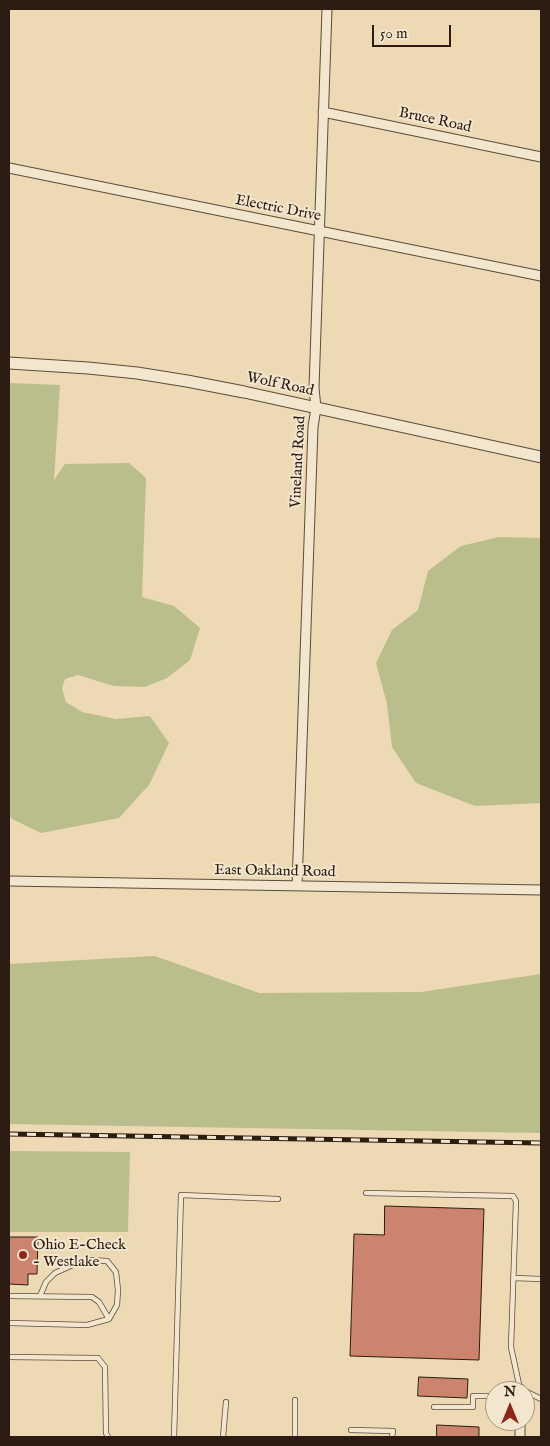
<!DOCTYPE html>
<html>
<head>
<meta charset="utf-8">
<style>
  body { margin:0 }
  #map { position:relative; width:550px; height:1446px; overflow:hidden; background:#edd9b4; font-family:"IM FELL English",serif }
  canvas { display:block }
  .frame { position:absolute; inset:0; border:10px solid #2c1c11; pointer-events:none }
  .north { position:absolute; left:485px; top:1381px; width:50px; height:50px; box-sizing:border-box; background:#f3e6ce; border:1px solid #a39582; border-radius:50%; rotate:0deg; font-size:14px; font-weight:700; line-height:20px; text-align:center; color:#2c1c11 }
  .north::after { content:''; display:block; margin:auto; width:18px; height:22px; background:#8f2418; clip-path:polygon(50% 0,100% 100%,50% 72%,0 100%) }
  .scale { position:absolute; left:372px; top:25px; width:79px; height:22px; box-sizing:border-box; border:2px solid #2c1c11; border-top:0; padding-left:6px; font-size:15px; line-height:18px; white-space:nowrap; color:#2c1c11; -webkit-text-stroke:4px #f3e6ce; paint-order:stroke }
</style>
</head>
<body>
<div id="map">
<canvas width="550" height="1446"></canvas>
<div class="frame"></div>
<div class="north">N</div>
<div class="scale">50 m</div>
</div>
<script>
const ctx = document.querySelector('canvas').getContext('2d');
ctx.lineJoin = 'round';
function paint(path, color) {
  ctx.fillStyle = color;
  ctx.fill(path, 'evenodd');
}
function stroke(path, color, width, dash) {
  ctx.strokeStyle = color;
  ctx.lineWidth = width;
  ctx.lineCap = dash ? 'butt' : 'round';
  ctx.setLineDash(dash || []);
  ctx.stroke(path);
}
function label(font, color, halo, rows, align = 'center') {
  ctx.font = font + ' "IM FELL English",serif';
  ctx.lineWidth = 4;
  ctx.setLineDash([]);
  ctx.textBaseline = 'middle';
  ctx.strokeStyle = halo;
  ctx.fillStyle = color;
  for (const [text, x, y, turn = 0] of rows) {
    ctx.save();
    ctx.translate(x, y);
    ctx.rotate((+turn || 0) * Math.PI / 180);
    ctx.textAlign = isNaN(turn) ? turn : align;
    if (halo) ctx.strokeText(text, 0, 0);
    ctx.fillText(text, 0, 0);
    ctx.restore();
  }
}
paint(new Path2D(`
  M 9,383 L 60,385 L 54,480 L 65,464 L 129,463 L 146,478 L 142,597 L 174,606 L 200,628 L 190,660 L 167,678 L 145,687 L 114,686 L 78,675 L 65,679 L 62,689 L 66,702 L 82,712 L 116,719 L 150,716 L 169,743 L 149,785 L 119,818 L 41,833 L 12,819 L 9,814 Z
  M 499,537 L 541,538 L 541,803 L 475,806 L 416,783 L 392,747 L 387,704 L 376,663 L 392,630 L 418,610 L 428,571 L 461,546 Z
  M 155,956 L 259,993 L 421,992 L 541,974 L 541,1133 L 9,1124 L 9,964 Z
  M 9,1151 L 130,1152 L 128,1232 L 9,1232 Z`), '#babe8b');
const building = new Path2D(`
  M 385,1206 L 484,1209 L 479,1360 L 350,1356 L 354,1234 L 384,1235 Z
  M 9,1237 L 38,1237 L 37,1274 L 28,1274 L 28,1285 L 9,1284 Z
  M 419,1377 L 468,1379 L 467,1398 L 418,1396 Z
  M 437,1425 L 479,1427 L 479,1437 L 437,1437 Z`);
paint(building, '#cd846e');
stroke(building, '#2c1c11', 1);
const service = new Path2D(`
  M 366,1193 L 513,1196 L 516,1201 L 511,1347 L 520,1389
  M 514,1278 L 541,1279
  M 9,1296 L 92,1297 L 99,1302 L 109,1319
  M 9,1323 L 87,1325 L 109,1319 L 117,1305 L 118,1290 L 116,1272 L 107,1261 L 89,1260 L 75,1264 L 55,1273 L 46,1282 L 40,1296
  M 9,1357 L 98,1358 L 105,1367 L 106,1433 L 108,1437
  M 525,1391 L 541,1399
  M 434,1407 L 473,1407 L 473,1396 L 495,1396
  M 351,1430 L 393,1431 L 392,1437
  M 174,1437 L 181,1195 L 278,1199
  M 223,1437 L 226,1402
  M 295,1437 L 295,1400`);
const minor = new Path2D(`
  M 323,112 L 541,157
  M 9,168 L 541,276
  M 9,881 L 541,890
  M 297,886 L 313,427 L 316,408 L 314,388 L 327,9
  M 520,1391 L 520,1389
  M 520,1437 L 520,1421`);
const tertiary = new Path2D(`
  M 9,363 L 88,368 L 137,373 L 187,381 L 244,392 L 541,457`);
stroke(service, '#5c4b3a', 6);
stroke(minor, '#5c4b3a', 11);
stroke(tertiary, '#5c4b3a', 13);
stroke(service, '#f3e6ce', 4.5);
stroke(minor, '#f3e6ce', 9);
stroke(tertiary, '#f3e6ce', 11);
const rail = new Path2D(`
  M 9,1134 L 541,1143`);
stroke(rail, '#2c1c11', 5);
stroke(rail, '#f3e6ce', 3, [9]);
for (const [x, y, r, color] of [
  [23,1255,5,"#8f2418"]
]) {
  const dot = new Path2D();
  dot.arc(x, y, r, 0, 2 * Math.PI);
  ctx.fillStyle = color;
  ctx.fill(dot);
  stroke(dot, '#f3e6ce', 2);
}
label('15px', '#2c1c11', '#f3e6ce', [
  ["Bruce Road",435,121,12],
  ["Electric Drive",278,209,11],
  ["Wolf Road",280,385,12],
  ["Vineland Road",299,462,-87],
  ["East Oakland Road",275,872,1]
]);
label('15px', '#2c1c11', '#f3e6ce', [
  ["Ohio E-Check",33,1246],
  ["- Westlake",33,1263]
], 'left');
</script>
</body>
</html>
